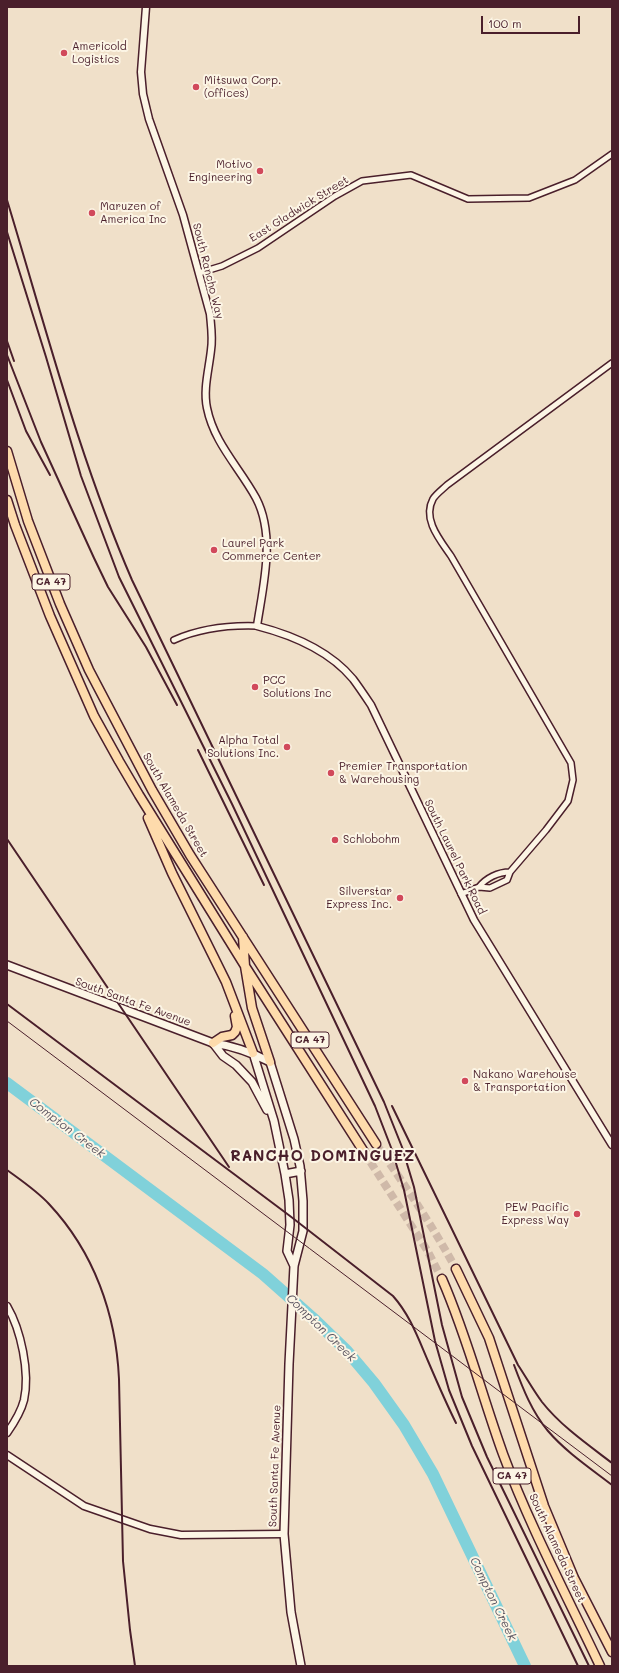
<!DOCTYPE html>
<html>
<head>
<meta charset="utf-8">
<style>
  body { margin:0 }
  #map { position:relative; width:619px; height:1673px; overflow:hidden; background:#f0e0c9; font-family:Mali,sans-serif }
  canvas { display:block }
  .frame { position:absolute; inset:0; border:8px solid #4a1f2b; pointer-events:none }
  .scale { position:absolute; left:481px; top:16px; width:99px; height:18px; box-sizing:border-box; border:2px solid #4a1f2b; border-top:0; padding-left:5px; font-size:12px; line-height:14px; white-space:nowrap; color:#4a1f2b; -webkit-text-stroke:3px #fcf5e5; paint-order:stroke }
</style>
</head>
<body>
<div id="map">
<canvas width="619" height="1673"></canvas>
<div class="frame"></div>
<div class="scale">100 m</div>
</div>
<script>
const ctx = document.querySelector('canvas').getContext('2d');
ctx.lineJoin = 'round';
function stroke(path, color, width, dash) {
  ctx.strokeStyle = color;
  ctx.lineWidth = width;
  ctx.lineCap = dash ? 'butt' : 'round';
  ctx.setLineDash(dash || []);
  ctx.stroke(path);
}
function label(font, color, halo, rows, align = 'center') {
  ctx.font = font + ' Mali,sans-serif';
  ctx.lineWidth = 4;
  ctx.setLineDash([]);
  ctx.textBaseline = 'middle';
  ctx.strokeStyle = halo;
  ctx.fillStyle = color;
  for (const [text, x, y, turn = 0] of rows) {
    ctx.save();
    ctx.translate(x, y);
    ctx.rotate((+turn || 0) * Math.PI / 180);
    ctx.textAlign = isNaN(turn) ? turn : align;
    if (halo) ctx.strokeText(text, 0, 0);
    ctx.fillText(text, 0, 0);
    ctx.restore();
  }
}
stroke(new Path2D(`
  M 7,1083 L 263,1274 L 316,1321 L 347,1351 L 374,1383 L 404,1425 L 433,1474 L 525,1666`), '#80d1da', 12);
stroke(new Path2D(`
  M 376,1144 C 405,1185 432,1225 456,1269
  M 364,1152 L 427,1250 L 442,1279`), '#cfb9a9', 8, [8, 4]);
const minor = new Path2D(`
  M 199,273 L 222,266 L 258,248 L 335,196 L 362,181 L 411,175 L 468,199 L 529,198 L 575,180 L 612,154
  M 174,640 C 201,628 228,625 257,626
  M 479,887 C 486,878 498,872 510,872
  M 461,894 L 479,887 L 490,888 L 507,880 L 510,872 L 546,830 L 568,801 L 573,780 L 571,763 L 451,556 C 440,540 422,519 433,499 C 436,494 443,489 447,485 L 612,363`);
const tertiary = new Path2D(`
  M 146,7 L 141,72 L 143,94 L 149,119 L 183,215 L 210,314 C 211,326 213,338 211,350 C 209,369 203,389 207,408 C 214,443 239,467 256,498 C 276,536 263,586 257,626 C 292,635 329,650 353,679 C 359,687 365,696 371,705 L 474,920 L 612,1145
  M 7,1306 C 21,1330 30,1372 24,1400 C 21,1412 14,1423 7,1433
  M 7,1455 L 84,1506 L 150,1529 L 181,1535 L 284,1534`);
const secondary = new Path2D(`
  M 7,965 L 213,1043 C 234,1046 251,1052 270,1062 L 294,1139 L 300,1166 L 303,1201 L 303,1231 L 294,1266 L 289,1364 L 284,1534 L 291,1612 L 301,1666
  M 213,1043 L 223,1056 L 236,1065 L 252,1082 L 267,1110
  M 253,1053 L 274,1121 L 285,1174 L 289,1200 L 290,1225 L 287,1251 L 294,1266
  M 285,1174 L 301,1171`);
const primary = new Path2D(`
  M 7,451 L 28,521 L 60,604 L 89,670 L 152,790 L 190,855 L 376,1144
  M 7,500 L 15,525 L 50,616 L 94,716 L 119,761 L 139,795 L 245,966 L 364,1152
  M 148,818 L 172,873 L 226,982 L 253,1053
  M 243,937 L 245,966 L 252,1008 L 270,1062
  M 213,1043 L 222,1037 L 232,1035 L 235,1032 L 237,1027 L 235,1016
  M 456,1269 L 489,1338 L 544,1506 L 574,1578 L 612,1652
  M 442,1279 C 467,1336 482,1396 503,1454 C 530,1527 567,1596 600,1666`);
stroke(minor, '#4a1f2b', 8);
stroke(tertiary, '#4a1f2b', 9);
stroke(secondary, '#4a1f2b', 10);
stroke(primary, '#4a1f2b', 11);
stroke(minor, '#fcf5e5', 5);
stroke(tertiary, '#fcf5e5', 6);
stroke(secondary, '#fcf5e5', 7);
stroke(primary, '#fedbac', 8);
stroke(new Path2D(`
  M 7,1021 L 612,1476`), '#4a1f2b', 1);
stroke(new Path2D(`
  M 7,200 C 46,328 79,458 132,580 L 384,1102 L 402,1147 L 414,1187 L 442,1325 L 462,1397 L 487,1457 L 589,1666
  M 7,232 L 46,357 L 81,476 L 119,577 L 232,804 L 375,1106 L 392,1150 L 404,1190 L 435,1341 L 449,1390 L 472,1446 L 578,1666
  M 7,341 L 14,361
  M 7,355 L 41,442 L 94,558 L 108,587 L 146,647 L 177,705
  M 7,380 L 26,431 L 50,475
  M 198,750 L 264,885
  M 7,839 L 229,1167
  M 7,1004 L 290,1216 L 393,1296 C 410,1315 418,1338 428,1361 C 437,1382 446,1403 456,1423
  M 392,1106 L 518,1365 C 526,1377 533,1390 542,1402 C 561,1426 587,1444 612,1463
  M 7,1170 C 22,1181 37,1191 49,1204 C 94,1252 116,1314 119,1379 L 123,1561 L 130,1630 L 135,1666
  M 514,1365 C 523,1389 532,1412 548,1431 C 566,1452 590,1468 612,1485`), '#4a1f2b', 2);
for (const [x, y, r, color] of [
  [64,53,4,"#d1495b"],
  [196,87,4,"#d1495b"],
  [260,171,4,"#d1495b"],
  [92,213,4,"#d1495b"],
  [214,550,4,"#d1495b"],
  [255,687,4,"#d1495b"],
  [287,747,4,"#d1495b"],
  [331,773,4,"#d1495b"],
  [335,840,4,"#d1495b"],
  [400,898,4,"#d1495b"],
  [465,1081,4,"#d1495b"],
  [577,1214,4,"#d1495b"]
]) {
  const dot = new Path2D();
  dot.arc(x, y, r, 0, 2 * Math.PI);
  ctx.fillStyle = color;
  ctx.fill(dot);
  stroke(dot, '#fcf5e5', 1.5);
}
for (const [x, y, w] of [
  [51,582,38],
  [310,1040,38],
  [512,1476,38]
]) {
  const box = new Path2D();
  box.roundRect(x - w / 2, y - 8, w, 16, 3);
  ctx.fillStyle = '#fcf5e5';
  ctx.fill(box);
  stroke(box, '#4a1f2b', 1);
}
label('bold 10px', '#4a1f2b', null, [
  ["CA 47",51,582],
  ["CA 47",310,1040],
  ["CA 47",512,1476]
]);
label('11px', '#4a1f2b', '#fcf5e5', [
  ["Americold",72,47],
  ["Logistics",72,60],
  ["Mitsuwa Corp.",204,81],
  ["(offices)",204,94],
  ["Motivo",252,165,"right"],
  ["Engineering",252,178,"right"],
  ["Maruzen of",100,207],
  ["America Inc",100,220],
  ["Laurel Park",222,544],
  ["Commerce Center",222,557],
  ["PCC",263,681],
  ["Solutions Inc",263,694],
  ["Alpha Total",279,741,"right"],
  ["Solutions Inc.",279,754,"right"],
  ["Premier Transportation",339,767],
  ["& Warehousing",339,780],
  ["Schlobohm",343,840],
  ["Silverstar",392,892,"right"],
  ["Express Inc.",392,905,"right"],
  ["Nakano Warehouse",473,1075],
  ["& Transportation",473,1088],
  ["PEW Pacific",569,1208,"right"],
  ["Express Way",569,1221,"right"]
], 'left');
label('11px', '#4a1f2b', '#fcf5e5', [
  ["East Gladwick Street",299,209,-32],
  ["South Rancho Way",208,271,76],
  ["South Alameda Street",175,805,60],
  ["South Laurel Park Road",455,857,64],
  ["South Santa Fe Avenue",133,1002,20],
  ["South Santa Fe Avenue",275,1466,-88],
  ["South Alameda Street",557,1548,65]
]);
label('italic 12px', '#5a5460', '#fcf5e5', [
  ["Compton Creek",67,1128,37],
  ["Compton Creek",321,1328,44],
  ["Compton Creek",493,1599,64]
]);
ctx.letterSpacing = '1px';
label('bold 15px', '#4a1f2b', '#fcf5e5', [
  ["RANCHO DOMINGUEZ",323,1156]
]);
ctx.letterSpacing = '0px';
</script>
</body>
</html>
